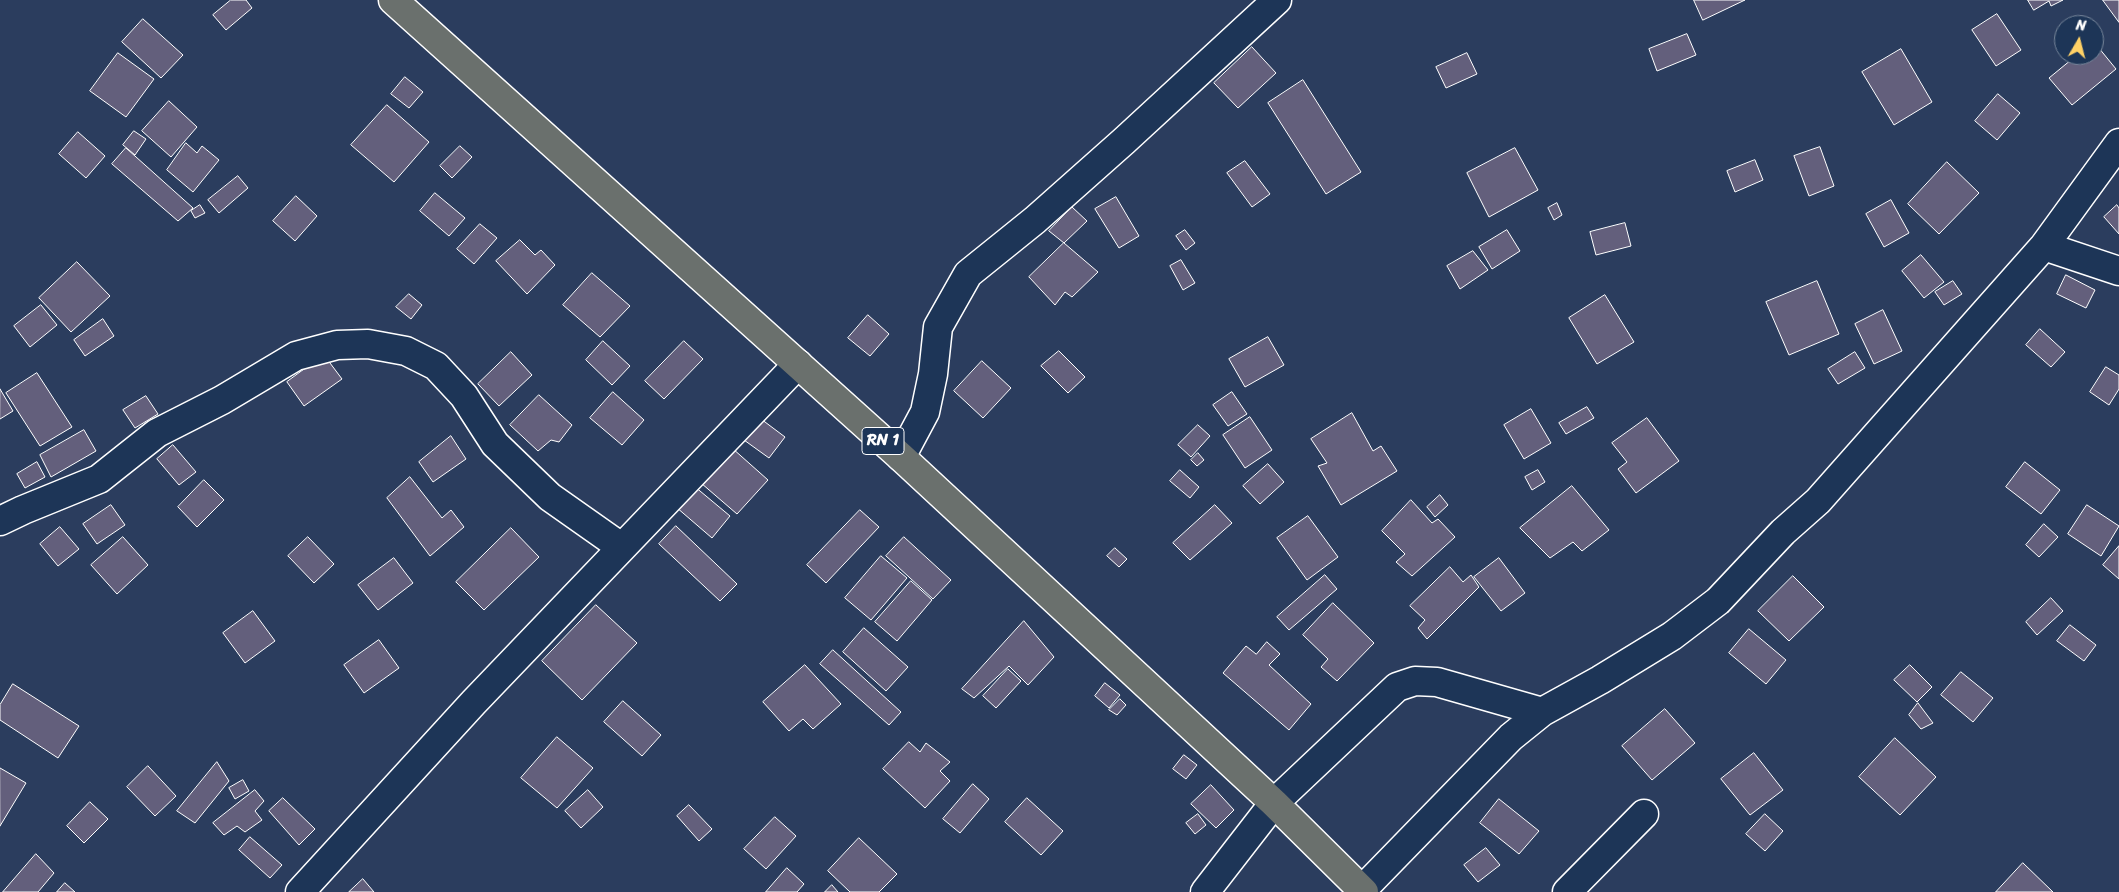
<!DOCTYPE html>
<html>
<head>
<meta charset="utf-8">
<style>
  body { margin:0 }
  #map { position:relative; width:2119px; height:892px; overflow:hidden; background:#2b3d5e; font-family:Sriracha,sans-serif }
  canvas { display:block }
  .north { position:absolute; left:2054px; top:15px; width:50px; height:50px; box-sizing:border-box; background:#1d3557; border:1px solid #77869a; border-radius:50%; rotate:8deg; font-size:14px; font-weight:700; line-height:20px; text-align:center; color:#fff }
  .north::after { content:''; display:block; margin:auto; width:18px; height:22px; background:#ffd166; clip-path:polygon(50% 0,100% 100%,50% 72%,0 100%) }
</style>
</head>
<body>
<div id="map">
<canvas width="2119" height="892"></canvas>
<div class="north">N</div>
</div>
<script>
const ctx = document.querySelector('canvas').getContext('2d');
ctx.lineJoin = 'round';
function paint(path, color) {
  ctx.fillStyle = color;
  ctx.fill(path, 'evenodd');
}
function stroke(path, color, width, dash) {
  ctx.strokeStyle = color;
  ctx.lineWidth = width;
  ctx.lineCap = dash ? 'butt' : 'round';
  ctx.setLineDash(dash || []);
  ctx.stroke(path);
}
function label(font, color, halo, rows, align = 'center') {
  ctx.font = font + ' Sriracha,sans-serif';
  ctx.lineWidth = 4;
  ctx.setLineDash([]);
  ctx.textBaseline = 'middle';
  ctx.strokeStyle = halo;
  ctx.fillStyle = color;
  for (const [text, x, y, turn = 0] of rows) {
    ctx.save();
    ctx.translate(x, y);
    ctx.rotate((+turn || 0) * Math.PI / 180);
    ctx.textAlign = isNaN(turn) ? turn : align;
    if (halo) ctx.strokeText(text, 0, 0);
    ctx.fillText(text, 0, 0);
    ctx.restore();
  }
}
const building = new Path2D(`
  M 231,0 L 246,0 L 252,8 L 226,30 L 213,15 Z
  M 1694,0 L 1745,0 L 1703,20 Z
  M 2028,0 L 2063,0 L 2051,6 L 2049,1 L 2034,10 Z
  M 2103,0 L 2119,0 L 2119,22 Z
  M 1997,14 L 2021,50 L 1996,66 L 1972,30 Z
  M 143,19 L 183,55 L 161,78 L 122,42 Z
  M 1687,34 L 1696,55 L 1657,71 L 1649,49 Z
  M 2094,42 L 2116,69 L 2072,105 L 2049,78 L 2077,55 L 2094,55 Z
  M 1252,47 L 1276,73 L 1238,108 L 1214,83 Z
  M 1901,49 L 1932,102 L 1894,125 L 1862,72 Z
  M 118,53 L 154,79 L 126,117 L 90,91 Z
  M 1467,53 L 1477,74 L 1446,88 L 1436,67 Z
  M 405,77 L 423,92 L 409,108 L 391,94 Z
  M 1303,80 L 1361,172 L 1326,194 L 1268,103 Z
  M 1998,94 L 2020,113 L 1997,140 L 1975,121 Z
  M 169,101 L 197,127 L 171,157 L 142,131 Z
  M 387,105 L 429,142 L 394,182 L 351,145 Z
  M 134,131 L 146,139 L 135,155 L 123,145 Z
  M 78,132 L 105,156 L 86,178 L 59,154 Z
  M 186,143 L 197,153 L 202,146 L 219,160 L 193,192 L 167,170 Z
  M 460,146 L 472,157 L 452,178 L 440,166 Z
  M 1820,147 L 1834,186 L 1809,196 L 1794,156 Z
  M 126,148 L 193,208 L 178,221 L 112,164 Z
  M 1515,148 L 1538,190 L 1489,217 L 1467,173 Z
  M 1755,160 L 1763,180 L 1735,192 L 1727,171 Z
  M 1245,161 L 1270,194 L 1252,207 L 1227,173 Z
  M 1947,162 L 1979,193 L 1939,234 L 1908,204 Z
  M 238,176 L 248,188 L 219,213 L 208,200 Z
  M 435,193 L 465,218 L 449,236 L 420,211 Z
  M 296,196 L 317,216 L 295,241 L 273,221 Z
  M 1116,197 L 1139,236 L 1119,248 L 1095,209 Z
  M 1891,200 L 1909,233 L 1884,247 L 1866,214 Z
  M 1557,203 L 1562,215 L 1554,220 L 1548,208 Z
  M 200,205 L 205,213 L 195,218 L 191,211 Z
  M 2117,205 L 2119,208 L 2119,234 L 2104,217 Z
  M 1072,207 L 1087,221 L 1064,243 L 1049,231 Z
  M 1625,223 L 1631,246 L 1596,255 L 1590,232 Z
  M 480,224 L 497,238 L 474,264 L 457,249 Z
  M 1185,230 L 1195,243 L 1186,250 L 1176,236 Z
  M 1507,230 L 1520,251 L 1492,269 L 1479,247 Z
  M 520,240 L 535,255 L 541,250 L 555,265 L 527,294 L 496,261 Z
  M 1064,243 L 1098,272 L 1072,297 L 1065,292 L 1055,305 L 1029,277 Z
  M 1473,251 L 1488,270 L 1460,289 L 1447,266 Z
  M 1921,255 L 1944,282 L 1924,298 L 1902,271 Z
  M 1181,260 L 1195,283 L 1183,290 L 1170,266 Z
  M 77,262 L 110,296 L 71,332 L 39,298 Z
  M 592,273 L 630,306 L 600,337 L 563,305 Z
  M 2066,275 L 2095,290 L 2086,308 L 2057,294 Z
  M 1817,281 L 1839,334 L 1789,355 L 1766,302 Z
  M 1953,281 L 1962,294 L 1944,305 L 1935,292 Z
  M 409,294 L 422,305 L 411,319 L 396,307 Z
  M 1605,295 L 1634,342 L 1597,364 L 1569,318 Z
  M 41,305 L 57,325 L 30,347 L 14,326 Z
  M 1883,310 L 1902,351 L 1874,364 L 1855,324 Z
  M 868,315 L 889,334 L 870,356 L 848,338 Z
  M 103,319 L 114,336 L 85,356 L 74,340 Z
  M 2040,329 L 2065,352 L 2051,367 L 2026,345 Z
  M 1268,337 L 1284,365 L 1245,387 L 1229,359 Z
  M 603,341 L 630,366 L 612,385 L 586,360 Z
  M 684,341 L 703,359 L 664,399 L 645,381 Z
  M 1059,351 L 1085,377 L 1068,393 L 1041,366 Z
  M 511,352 L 532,375 L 499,406 L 478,384 Z
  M 1855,352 L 1865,368 L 1838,384 L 1828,369 Z
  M 324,355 L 342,379 L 304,406 L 287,382 Z
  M 982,361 L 1011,388 L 983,418 L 954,391 Z
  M 2106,367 L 2119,375 L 2119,389 L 2109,405 L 2090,392 Z
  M 37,373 L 72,427 L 40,446 L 6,393 Z
  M 0,389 L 13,411 L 0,419 Z
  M 613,392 L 644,420 L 622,445 L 590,418 Z
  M 1232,392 L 1247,414 L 1228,426 L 1213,405 Z
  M 539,395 L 572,425 L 559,442 L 551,440 L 538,451 L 510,425 Z
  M 146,396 L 158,414 L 135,428 L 123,410 Z
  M 1587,407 L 1594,418 L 1566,434 L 1559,423 Z
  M 1531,409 L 1551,443 L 1524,459 L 1504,425 Z
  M 1352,413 L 1373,451 L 1381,446 L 1397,471 L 1341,505 L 1318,466 L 1327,463 L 1311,439 Z
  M 1250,417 L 1272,450 L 1245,468 L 1223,435 Z
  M 1647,418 L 1679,461 L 1636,493 L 1618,469 L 1627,462 L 1612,443 Z
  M 761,419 L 785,437 L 769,458 L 744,440 Z
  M 1198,425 L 1210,436 L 1191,457 L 1178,445 Z
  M 84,430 L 96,451 L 51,477 L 40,455 Z
  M 451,436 L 466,459 L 433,482 L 419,462 Z
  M 173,445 L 196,472 L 179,485 L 157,459 Z
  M 732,448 L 768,480 L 737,514 L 701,483 Z
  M 1198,453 L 1204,460 L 1197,466 L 1191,460 Z
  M 37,462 L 45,477 L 25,488 L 17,474 Z
  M 2025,462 L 2060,490 L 2041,514 L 2006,487 Z
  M 1268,464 L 1284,482 L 1260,504 L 1243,486 Z
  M 1180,470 L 1199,487 L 1190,498 L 1170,481 Z
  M 1538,470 L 1545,482 L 1532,490 L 1525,477 Z
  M 410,477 L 442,518 L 451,510 L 464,527 L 430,556 L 387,498 Z
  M 204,480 L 224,500 L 197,527 L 178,507 Z
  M 694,486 L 730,516 L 712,538 L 676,507 Z
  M 1572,486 L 1609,530 L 1582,551 L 1573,542 L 1550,558 L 1520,528 Z
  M 1440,495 L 1448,505 L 1435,517 L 1427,507 Z
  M 1411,500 L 1432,523 L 1438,519 L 1455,537 L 1412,576 L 1396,562 L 1405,554 L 1382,531 Z
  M 111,505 L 125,525 L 97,544 L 83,524 Z
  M 1215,505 L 1232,523 L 1190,560 L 1173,543 Z
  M 2087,505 L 2119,526 L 2101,556 L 2068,534 Z
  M 860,510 L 879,527 L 826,583 L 807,565 Z
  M 1308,516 L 1338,557 L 1307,580 L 1277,538 Z
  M 2044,524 L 2058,537 L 2039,557 L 2026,545 Z
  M 676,526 L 737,584 L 720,601 L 659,544 Z
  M 60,527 L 79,549 L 58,566 L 40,544 Z
  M 511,528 L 539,557 L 484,610 L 456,582 Z
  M 123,537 L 148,565 L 117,594 L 91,565 Z
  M 308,537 L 334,564 L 314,583 L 288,556 Z
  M 904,537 L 951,580 L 933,599 L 886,556 Z
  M 2119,546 L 2119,579 L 2103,565 Z
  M 1115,548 L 1127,559 L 1119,567 L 1107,556 Z
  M 881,556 L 907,578 L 871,620 L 845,598 Z
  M 394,558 L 413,583 L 378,610 L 358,585 Z
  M 1499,558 L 1525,593 L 1501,611 L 1474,577 Z
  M 1450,567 L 1463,582 L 1471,575 L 1479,587 L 1427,639 L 1418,628 L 1425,620 L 1410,606 Z
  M 1325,575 L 1337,589 L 1289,630 L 1277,617 Z
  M 1793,576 L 1824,607 L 1789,641 L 1758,611 Z
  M 911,581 L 932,600 L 897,641 L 875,622 Z
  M 2051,598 L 2063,611 L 2037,635 L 2026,622 Z
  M 1333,603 L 1374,643 L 1337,681 L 1321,667 L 1328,659 L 1303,635 Z
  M 596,605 L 637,643 L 582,700 L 542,661 Z
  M 253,611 L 275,641 L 245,663 L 223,633 Z
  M 1024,621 L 1054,657 L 1028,685 L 1009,666 L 974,698 L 962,689 Z
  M 2070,625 L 2096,645 L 2084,661 L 2057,641 Z
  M 864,628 L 908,667 L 886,691 L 843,652 Z
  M 1749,629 L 1786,660 L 1766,684 L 1729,653 Z
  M 379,640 L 399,668 L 364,693 L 344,665 Z
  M 1267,642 L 1280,654 L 1269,665 L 1311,704 L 1289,730 L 1223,673 L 1246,646 L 1256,654 Z
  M 833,650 L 901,712 L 889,725 L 820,664 Z
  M 805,665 L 841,704 L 813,729 L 803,719 L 789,731 L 763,702 Z
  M 1910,665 L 1932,687 L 1917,702 L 1894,680 Z
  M 1008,669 L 1021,681 L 996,708 L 983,696 Z
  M 1961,672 L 1993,698 L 1973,722 L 1941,695 Z
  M 1105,683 L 1120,695 L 1109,708 L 1095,696 Z
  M 13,684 L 79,726 L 58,758 L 0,720 L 0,705 Z
  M 1120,699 L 1126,705 L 1117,715 L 1109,710 Z
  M 623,701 L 661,735 L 642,756 L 604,722 Z
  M 1918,703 L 1933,723 L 1921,729 L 1909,715 Z
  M 1665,709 L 1695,743 L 1652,780 L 1622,746 Z
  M 557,737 L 593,768 L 557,808 L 521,778 Z
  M 1895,738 L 1936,777 L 1900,815 L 1859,777 Z
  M 909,742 L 920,752 L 926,743 L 950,762 L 940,771 L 950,781 L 925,808 L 883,769 Z
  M 1754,753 L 1783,790 L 1750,815 L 1721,779 Z
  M 1184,755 L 1197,765 L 1186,779 L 1173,769 Z
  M 217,762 L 229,781 L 195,823 L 177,811 Z
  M 148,766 L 176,796 L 155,816 L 127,787 Z
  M 0,768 L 26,783 L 0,826 Z
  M 243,780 L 249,791 L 235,799 L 229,788 Z
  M 973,784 L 989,799 L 960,833 L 943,819 Z
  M 1211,785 L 1234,810 L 1216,828 L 1191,804 Z
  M 255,790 L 264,801 L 255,811 L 262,820 L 245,832 L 237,826 L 224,835 L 213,823 Z
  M 588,790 L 603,807 L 581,828 L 565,811 Z
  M 283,798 L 315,829 L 299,845 L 269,811 Z
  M 1027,798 L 1063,831 L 1041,855 L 1005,822 Z
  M 1499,799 L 1539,831 L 1519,854 L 1480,823 Z
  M 90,802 L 108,819 L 84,843 L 67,826 Z
  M 689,805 L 712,829 L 699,841 L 677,816 Z
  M 1198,814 L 1206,825 L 1195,834 L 1186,823 Z
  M 1765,814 L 1783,831 L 1765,851 L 1746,834 Z
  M 775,817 L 796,836 L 766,869 L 744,849 Z
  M 250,837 L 282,865 L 270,878 L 239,850 Z
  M 859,838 L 897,874 L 879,892 L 850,892 L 828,871 Z
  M 1486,848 L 1500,865 L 1478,882 L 1464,865 Z
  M 36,854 L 54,873 L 38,892 L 3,892 Z
  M 2023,863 L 2053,892 L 1996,892 Z
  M 787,868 L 804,884 L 797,892 L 766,892 Z
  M 363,879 L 374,892 L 349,892 Z
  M 65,883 L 75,892 L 57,892 Z
  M 832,885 L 838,892 L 825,892 Z`);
paint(building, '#635f7c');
stroke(building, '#fff', 1);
const minor = new Path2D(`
  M 2044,246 L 2119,271
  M 901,457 L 925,412 L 933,374 L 938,327 L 968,274 L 1035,220 L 1124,141 L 1277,0
  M 0,521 L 23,510 L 99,479 L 157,433 L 222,400 L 296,356 L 337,345 L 368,344 L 406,351 L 436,366 L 464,396 L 495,444 L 550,497 L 621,547
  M 1362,890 L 1511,737 L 1542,712 L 1600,680 L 1672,636 L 1718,601 L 1783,532 L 1818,501 L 1950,352 L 2044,246 L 2119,143
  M 300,892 L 474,702 L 798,364
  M 1205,892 L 1274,803 L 1397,687 L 1415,681 L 1437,682 L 1542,712
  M 1567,892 L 1644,814`);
const major = new Path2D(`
  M 393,0 L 901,457 L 1274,803 L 1364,892`);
stroke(minor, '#fff', 31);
stroke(major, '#fff', 31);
stroke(minor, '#1d3557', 28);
stroke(major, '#6a706d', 28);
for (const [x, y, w] of [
  [883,441,42]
]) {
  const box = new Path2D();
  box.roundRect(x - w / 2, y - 13.5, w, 27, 4);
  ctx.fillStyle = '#1d3557';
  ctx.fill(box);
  stroke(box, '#fff', 1);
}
label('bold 16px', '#fff', null, [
  ["RN 1",883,441]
]);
</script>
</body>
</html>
